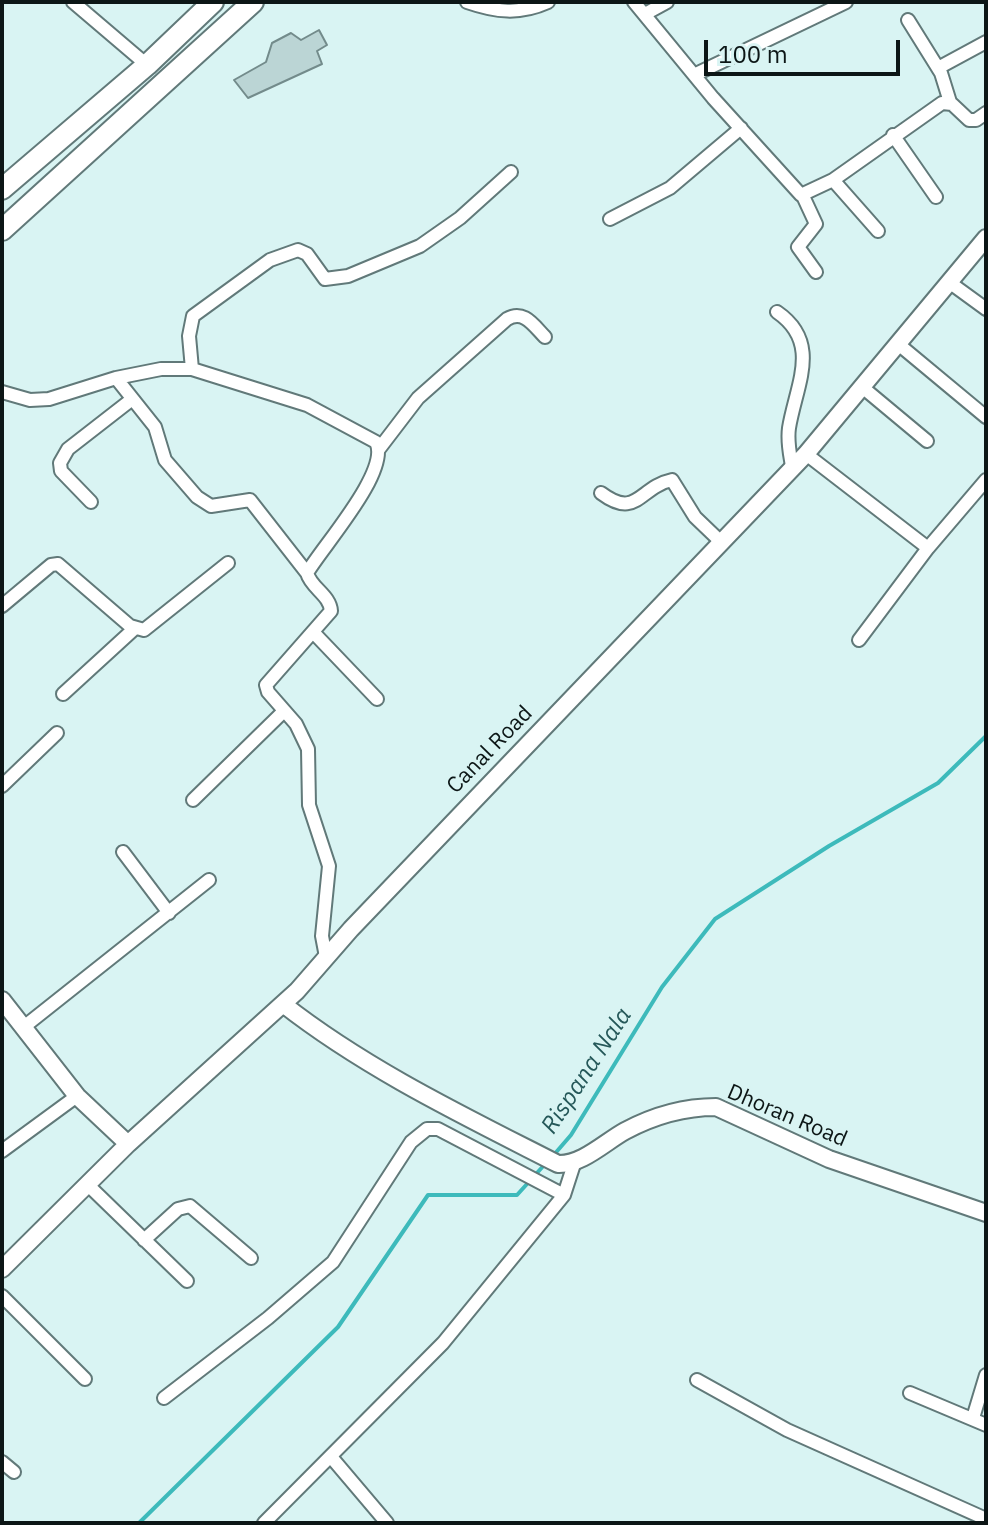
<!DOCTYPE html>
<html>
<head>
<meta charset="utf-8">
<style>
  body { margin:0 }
  #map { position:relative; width:988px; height:1525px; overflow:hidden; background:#d9f4f3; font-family:"IBM Plex Sans",sans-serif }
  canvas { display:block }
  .frame { position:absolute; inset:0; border:4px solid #0c1616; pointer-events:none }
  .scale { position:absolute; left:704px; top:40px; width:196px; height:36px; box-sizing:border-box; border:4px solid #0c1616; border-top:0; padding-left:10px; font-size:24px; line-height:28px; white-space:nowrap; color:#0c1616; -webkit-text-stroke:6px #d9f4f3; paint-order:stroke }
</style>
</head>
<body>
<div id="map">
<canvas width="988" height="1525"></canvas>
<div class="frame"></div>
<div class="scale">100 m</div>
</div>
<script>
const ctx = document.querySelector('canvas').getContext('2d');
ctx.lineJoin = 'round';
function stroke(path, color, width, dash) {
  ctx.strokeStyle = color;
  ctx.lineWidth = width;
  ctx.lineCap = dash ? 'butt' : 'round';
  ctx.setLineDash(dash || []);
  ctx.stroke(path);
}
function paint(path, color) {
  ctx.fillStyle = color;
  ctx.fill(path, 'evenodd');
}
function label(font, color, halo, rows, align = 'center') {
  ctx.font = font + ' "IBM Plex Sans",sans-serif';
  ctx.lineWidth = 6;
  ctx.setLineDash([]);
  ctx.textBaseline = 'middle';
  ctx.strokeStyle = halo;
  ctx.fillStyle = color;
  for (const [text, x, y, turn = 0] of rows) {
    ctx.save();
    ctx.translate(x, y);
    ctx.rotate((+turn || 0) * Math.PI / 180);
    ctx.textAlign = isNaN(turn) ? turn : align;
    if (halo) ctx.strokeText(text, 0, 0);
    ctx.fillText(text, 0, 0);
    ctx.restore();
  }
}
stroke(new Path2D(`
  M 552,1157 L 571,1135 L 662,987 L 715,919 L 829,846 L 938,783 L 986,736
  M 139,1523 L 338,1327 L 428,1195 L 517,1195 L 546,1163`), '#3dbabb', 4);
const building = new Path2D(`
  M 319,30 L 327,45 L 317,51 L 322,64 L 248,98 L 234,80 L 266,62 L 272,43 L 291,33 L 301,40 Z`);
paint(building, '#bbd5d5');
stroke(building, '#738b8b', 2);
const minor = new Path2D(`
  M 73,2 L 147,65
  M 467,2 C 496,12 519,15 548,2
  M 634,2 L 713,98 L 801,195 L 833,180 L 942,103 L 952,104 L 969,120 L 976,120 L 986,113
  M 645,14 L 667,2
  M 908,20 L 941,73 L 950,102
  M 938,68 L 986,42
  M 694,75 L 846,2
  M 893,135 L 936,197
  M 833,180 L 878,231
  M 803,196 L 816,224 L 798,247 L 816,272
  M 610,219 L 670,188 L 741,128
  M 949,282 L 986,309
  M 777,312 C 822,343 796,385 789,428 C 787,442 790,454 792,466
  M 897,343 L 986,417
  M 192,369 L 189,336 L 193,316 L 270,260 L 298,250 L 307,254 L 325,279 L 348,276 L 420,246 L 460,218 L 511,172
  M 116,378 L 155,427 L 165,460 L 197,497 L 211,506 L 250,500 L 307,573
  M 861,386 L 927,441
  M 2,392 L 30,400 L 49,399 L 116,378 L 161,369 L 192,369 L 307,405 L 376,442 C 391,471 322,547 307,573 C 311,588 330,595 331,611 L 266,685 L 268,692 L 296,724 L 308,749 L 309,805 L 329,866 L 322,936 L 326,957
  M 379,449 L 418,398 L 507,319 C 524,309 534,326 545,337
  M 806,454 L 928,548 L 986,480
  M 601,493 C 637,520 639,487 672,480 L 695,517 L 720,541
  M 91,502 L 61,471 L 60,463 L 68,449 L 131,400
  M 2,606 L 51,565 L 58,564 L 130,626 L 144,630 L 228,563
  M 313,632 L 377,699
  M 859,640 L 928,548
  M 63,694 L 134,629
  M 2,786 L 57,733
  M 193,800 L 284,711
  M 123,852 L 169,913
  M 25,1026 L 209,880
  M 2,1151 L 77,1096
  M 88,1185 L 187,1281
  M 144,1240 L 178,1209 L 190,1206 L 251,1258
  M 2,1296 L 85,1379
  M 697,1380 L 787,1430 L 986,1519
  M 910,1393 L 986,1425
  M 164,1398 L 268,1318 L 333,1262 L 411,1142 L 427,1129 L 438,1129 L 564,1195
  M 973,1418 L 986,1375
  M 332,1458 L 387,1523
  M 2,1462 L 14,1472
  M 264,1523 L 443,1343 L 564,1195 L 575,1161`);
const tertiary = new Path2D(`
  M 2,1000 L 77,1096 L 128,1144
  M 283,1004 C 366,1069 464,1116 558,1164 C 582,1165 605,1142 625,1131 C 653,1116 684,1107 716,1107 L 829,1159 L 986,1213
  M 2,1269 L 128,1144 L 297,991 L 351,929 L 806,454 L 986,238`);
const primary = new Path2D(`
  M 2,189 L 147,65 L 213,2
  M 2,230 L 253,2`);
stroke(minor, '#617979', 16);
stroke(tertiary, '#617979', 20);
stroke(primary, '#617979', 24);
stroke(minor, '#fff', 12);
stroke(tertiary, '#fff', 16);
stroke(primary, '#fff', 20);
label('22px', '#0c1616', '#d9f4f3', [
  ["Canal Road",490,750,-46],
  ["Dhoran Road",787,1116,23]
]);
label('italic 24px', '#255859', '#d9f4f3', [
  ["Rispana Nala",587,1071,-57]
]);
</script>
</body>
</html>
